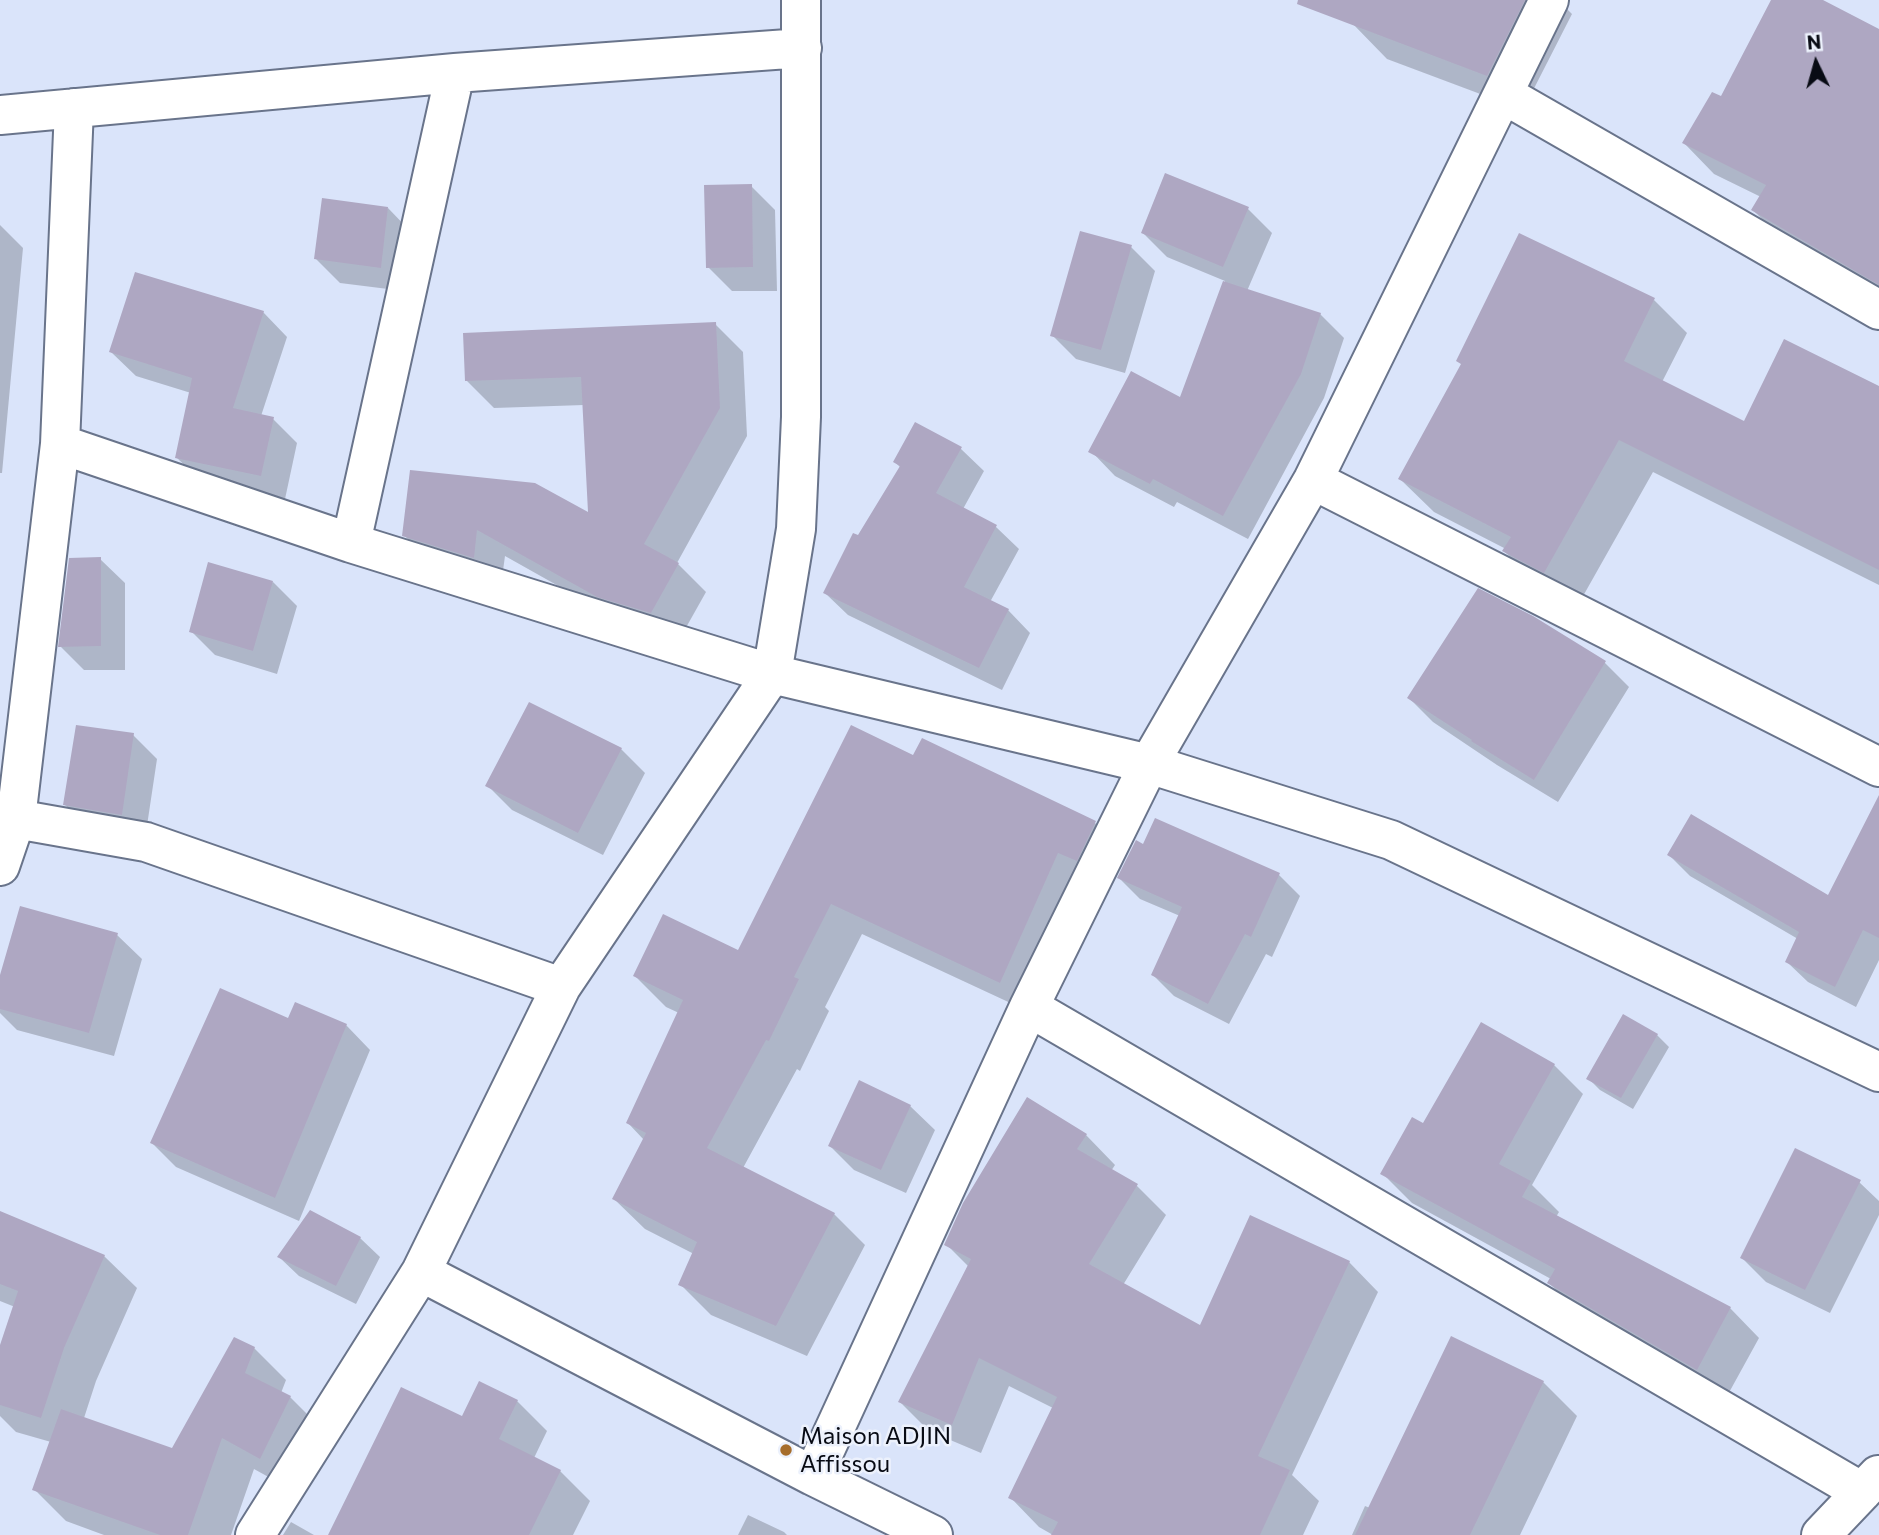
<!DOCTYPE html>
<html>
<head>
<meta charset="utf-8">
<style>
  body { margin:0 }
  #map { position:relative; width:1879px; height:1535px; overflow:hidden; background:#dae4fa; font-family:Commissioner,sans-serif }
  canvas { display:block }
  .north { position:absolute; left:1781px; top:28px; width:70px; height:70px; -webkit-text-stroke:5px #ecf1fc; paint-order:stroke; rotate:355deg; font-size:19px; font-weight:700; line-height:28px; text-align:center; color:#080b14 }
  .north::after { content:''; display:block; margin:auto; width:24px; height:32px; background:#080b14; clip-path:polygon(50% 0,100% 100%,50% 72%,0 100%) }
</style>
</head>
<body>
<div id="map">
<canvas width="1879" height="1535"></canvas>
<div class="north">N</div>
</div>
<script>
const ctx = document.querySelector('canvas').getContext('2d');
ctx.lineJoin = 'round';
function paint(path, color) {
  ctx.fillStyle = color;
  ctx.fill(path, 'evenodd');
}
function stroke(path, color, width, dash) {
  ctx.strokeStyle = color;
  ctx.lineWidth = width;
  ctx.lineCap = dash ? 'butt' : 'round';
  ctx.setLineDash(dash || []);
  ctx.stroke(path);
}
function label(font, color, halo, rows, align = 'center') {
  ctx.font = font + ' Commissioner,sans-serif';
  ctx.lineWidth = 5;
  ctx.setLineDash([]);
  ctx.textBaseline = 'middle';
  ctx.strokeStyle = halo;
  ctx.fillStyle = color;
  for (const [text, x, y, turn = 0] of rows) {
    ctx.save();
    ctx.translate(x, y);
    ctx.rotate((+turn || 0) * Math.PI / 180);
    ctx.textAlign = isNaN(turn) ? turn : align;
    if (halo) ctx.strokeText(text, 0, 0);
    ctx.fillText(text, 0, 0);
    ctx.restore();
  }
}
paint(new Path2D(`
  M 1361,0 L 1558,0 L 1572,14 L 1523,110 L 1387,59 L 1352,23 Z
  M 1773,0 L 1819,0 L 1879,31 L 1879,296 L 1784,241 L 1753,210 L 1761,197 L 1714,174 L 1684,143 L 1722,98 Z
  M 751,186 L 775,210 L 777,291 L 732,291 L 708,267 Z
  M 388,208 L 412,233 L 404,291 L 340,283 L 316,259 Z
  M 1248,209 L 1272,233 L 1247,291 L 1320,314 L 1344,338 L 1324,398 L 1248,539 L 1177,502 L 1174,507 L 1115,476 L 1091,451 L 1181,399 L 1225,281 L 1167,257 L 1143,233 Z
  M 0,225 L 23,248 L 2,473 L 0,473 Z
  M 1131,247 L 1155,271 L 1125,373 L 1076,359 L 1052,335 Z
  M 1654,300 L 1687,333 L 1662,382 L 1744,424 L 1879,388 L 1879,585 L 1653,472 L 1578,605 L 1537,584 L 1504,551 L 1506,549 L 1434,512 L 1400,479 Z
  M 263,312 L 287,337 L 261,416 L 273,419 L 297,443 L 285,499 L 201,481 L 176,457 L 191,393 L 136,376 L 111,352 Z
  M 715,324 L 743,352 L 747,436 L 677,563 L 706,592 L 679,640 L 626,624 L 505,556 L 501,585 L 432,564 L 404,535 L 590,515 L 584,405 L 494,408 L 466,380 Z
  M 916,424 L 961,449 L 984,471 L 963,509 L 996,527 L 1019,549 L 990,602 L 1008,610 L 1030,633 L 1002,690 L 848,615 L 825,593 L 901,468 L 895,462 Z
  M 100,559 L 125,583 L 125,670 L 84,670 L 60,646 Z
  M 273,582 L 297,606 L 277,674 L 215,655 L 191,631 Z
  M 1532,618 L 1605,663 L 1629,687 L 1558,802 L 1497,765 L 1433,722 L 1409,698 Z
  M 133,735 L 157,759 L 145,839 L 90,829 L 65,805 Z
  M 923,740 L 1095,823 L 1126,854 L 1032,1013 L 862,934 L 825,1007 L 829,1011 L 800,1071 L 797,1069 L 743,1168 L 834,1214 L 865,1245 L 807,1356 L 711,1315 L 680,1284 L 694,1254 L 645,1229 L 614,1199 L 644,1140 L 628,1123 L 679,1013 L 666,1007 L 635,976 L 739,952 L 914,758 Z
  M 621,749 L 645,773 L 603,855 L 512,810 L 487,785 Z
  M 1144,846 L 1279,875 L 1300,896 L 1272,957 L 1266,954 L 1229,1024 L 1174,996 L 1153,975 L 1180,916 L 1140,899 L 1119,878 Z
  M 1879,852 L 1879,960 L 1856,1007 L 1808,982 L 1787,962 L 1798,939 L 1690,876 L 1669,855 L 1829,898 Z
  M 117,935 L 142,959 L 114,1056 L 17,1030 L 0,1013 L 0,981 Z
  M 346,1025 L 370,1050 L 299,1221 L 176,1167 L 152,1143 Z
  M 1657,1035 L 1669,1047 L 1633,1109 L 1600,1090 L 1588,1078 Z
  M 1554,1065 L 1583,1094 L 1532,1185 L 1559,1212 L 1556,1217 L 1730,1308 L 1759,1338 L 1726,1398 L 1578,1312 L 1549,1283 L 1551,1279 L 1412,1203 L 1383,1174 L 1424,1125 Z
  M 910,1106 L 935,1130 L 906,1193 L 854,1170 L 830,1146 Z
  M 1086,1135 L 1115,1165 L 1111,1171 L 1137,1186 L 1166,1215 L 1123,1285 L 1200,1327 L 1349,1262 L 1378,1292 L 1292,1475 L 1319,1501 L 1303,1535 L 1053,1535 L 1039,1527 L 1010,1497 L 1053,1408 L 1009,1386 L 981,1453 L 929,1431 L 900,1402 L 969,1267 L 946,1244 Z
  M 1859,1182 L 1879,1201 L 1879,1215 L 1830,1313 L 1766,1282 L 1742,1258 Z
  M 0,1212 L 104,1256 L 137,1288 L 96,1381 L 84,1418 L 173,1450 L 254,1348 L 286,1380 L 281,1393 L 290,1397 L 322,1429 L 292,1490 L 254,1469 L 231,1535 L 104,1535 L 66,1521 L 34,1489 L 51,1442 L 16,1432 L 0,1416 L 0,1351 L 15,1307 L 0,1301 Z
  M 360,1238 L 380,1257 L 356,1304 L 299,1276 L 279,1257 Z
  M 1451,1338 L 1543,1382 L 1577,1416 L 1520,1535 L 1352,1535 L 1365,1506 L 1370,1508 Z
  M 517,1401 L 547,1431 L 534,1458 L 560,1471 L 590,1501 L 573,1535 L 330,1535 L 462,1418 Z
  M 748,1515 L 784,1532 L 787,1535 L 738,1535 Z
  M 291,1522 L 314,1535 L 283,1535 Z`), '#0003');
paint(new Path2D(`
  M 1298,0 L 1525,0 L 1487,76 L 1297,4 Z
  M 1771,0 L 1823,0 L 1879,29 L 1879,285 L 1751,210 L 1766,185 L 1682,143 L 1712,92 L 1721,96 Z
  M 1165,173 L 1249,207 L 1223,267 L 1141,233 Z
  M 752,184 L 753,267 L 706,268 L 704,185 Z
  M 322,198 L 388,207 L 381,268 L 314,259 Z
  M 1080,231 L 1132,245 L 1101,350 L 1050,336 Z
  M 1519,233 L 1655,298 L 1624,361 L 1744,421 L 1784,339 L 1879,386 L 1879,570 L 1619,440 L 1544,573 L 1502,551 L 1511,537 L 1398,479 L 1461,364 L 1456,361 Z
  M 135,272 L 264,311 L 233,408 L 274,417 L 261,476 L 175,458 L 192,378 L 109,352 Z
  M 1223,281 L 1321,313 L 1301,374 L 1223,516 L 1153,479 L 1150,484 L 1088,452 L 1131,371 L 1180,397 Z
  M 716,322 L 720,408 L 644,544 L 679,563 L 651,613 L 597,597 L 477,530 L 474,558 L 402,536 L 410,470 L 535,483 L 588,512 L 581,377 L 465,381 L 463,333 Z
  M 915,422 L 962,447 L 936,493 L 997,525 L 964,587 L 1009,609 L 979,668 L 823,593 L 853,533 L 858,535 L 900,466 L 893,462 Z
  M 101,557 L 101,646 L 58,647 L 69,558 Z
  M 208,562 L 273,581 L 253,651 L 189,632 Z
  M 1478,588 L 1533,616 L 1606,661 L 1534,780 L 1471,741 L 1472,740 L 1407,698 Z
  M 529,702 L 622,748 L 578,833 L 485,786 Z
  M 76,725 L 134,733 L 122,815 L 63,805 Z
  M 851,725 L 913,755 L 922,738 L 1096,821 L 1077,861 L 1058,853 L 1000,983 L 831,904 L 794,977 L 799,979 L 769,1041 L 766,1040 L 707,1148 L 835,1213 L 776,1326 L 678,1285 L 697,1242 L 612,1199 L 646,1133 L 626,1123 L 683,1000 L 633,976 L 663,914 L 738,950 Z
  M 1879,795 L 1879,938 L 1863,930 L 1835,987 L 1785,962 L 1799,932 L 1667,855 L 1691,814 L 1828,895 Z
  M 1155,818 L 1280,873 L 1251,937 L 1245,934 L 1208,1004 L 1151,975 L 1182,907 L 1117,878 L 1136,840 L 1143,844 Z
  M 20,906 L 118,933 L 89,1033 L 0,1009 L 0,975 Z
  M 220,988 L 288,1018 L 295,1002 L 347,1024 L 275,1198 L 150,1143 Z
  M 1623,1014 L 1658,1034 L 1621,1098 L 1586,1079 Z
  M 1481,1022 L 1555,1064 L 1499,1164 L 1531,1181 L 1522,1197 L 1731,1307 L 1697,1370 L 1547,1283 L 1555,1269 L 1380,1174 L 1412,1117 L 1423,1123 Z
  M 859,1080 L 911,1105 L 881,1170 L 828,1146 Z
  M 1027,1097 L 1087,1134 L 1077,1149 L 1138,1184 L 1089,1264 L 1200,1325 L 1250,1215 L 1350,1261 L 1258,1456 L 1290,1470 L 1260,1535 L 1051,1535 L 1058,1522 L 1008,1498 L 1057,1397 L 979,1358 L 952,1425 L 898,1402 L 971,1259 L 944,1245 L 963,1203 Z
  M 1795,1148 L 1861,1180 L 1805,1290 L 1740,1258 Z
  M 310,1210 L 361,1237 L 336,1286 L 277,1257 Z
  M 0,1211 L 105,1255 L 64,1348 L 41,1418 L 0,1405 L 0,1345 L 18,1291 L 0,1284 Z
  M 1451,1336 L 1544,1381 L 1470,1535 L 1355,1535 Z
  M 234,1337 L 255,1347 L 245,1373 L 291,1396 L 260,1459 L 222,1438 L 188,1535 L 160,1535 L 32,1490 L 61,1409 L 172,1448 Z
  M 479,1381 L 518,1400 L 499,1439 L 561,1470 L 529,1535 L 328,1535 L 401,1387 L 462,1416 Z`), '#aea7c2');
const minor = new Path2D(`
  M 1503,94 L 1879,310
  M 0,115 L 455,73 L 802,48
  M 60,444 L 351,543 L 772,674 L 1149,764 L 1391,840 L 1879,1072
  M 1313,480 L 1879,767
  M 351,543 L 455,73
  M 0,821 L 16,819 L 146,842 L 561,987
  M 0,866 L 16,819 L 60,444 L 74,108
  M 1029,1007 L 1862,1492
  M 421,1272 L 813,1476 L 933,1535
  M 813,1476 L 1029,1007 L 1149,764 L 1313,480 L 1549,0
  M 255,1535 L 421,1272 L 561,987 L 772,674 L 796,529 L 801,417 L 801,0
  M 1821,1535 L 1878,1475`);
stroke(minor, '#69748b', 42);
stroke(minor, '#fff', 38);
for (const [x, y, r, color] of [
  [786,1450,7,"#a66d2b"]
]) {
  const dot = new Path2D();
  dot.arc(x, y, r, 0, 2 * Math.PI);
  ctx.fillStyle = color;
  ctx.fill(dot);
  stroke(dot, '#ecf1fc', 2.5);
}
label('24px', '#080b14', '#ecf1fc', [
  ["Maison ADJIN",800,1436],
  ["Affissou",800,1464]
], 'left');
</script>
</body>
</html>
